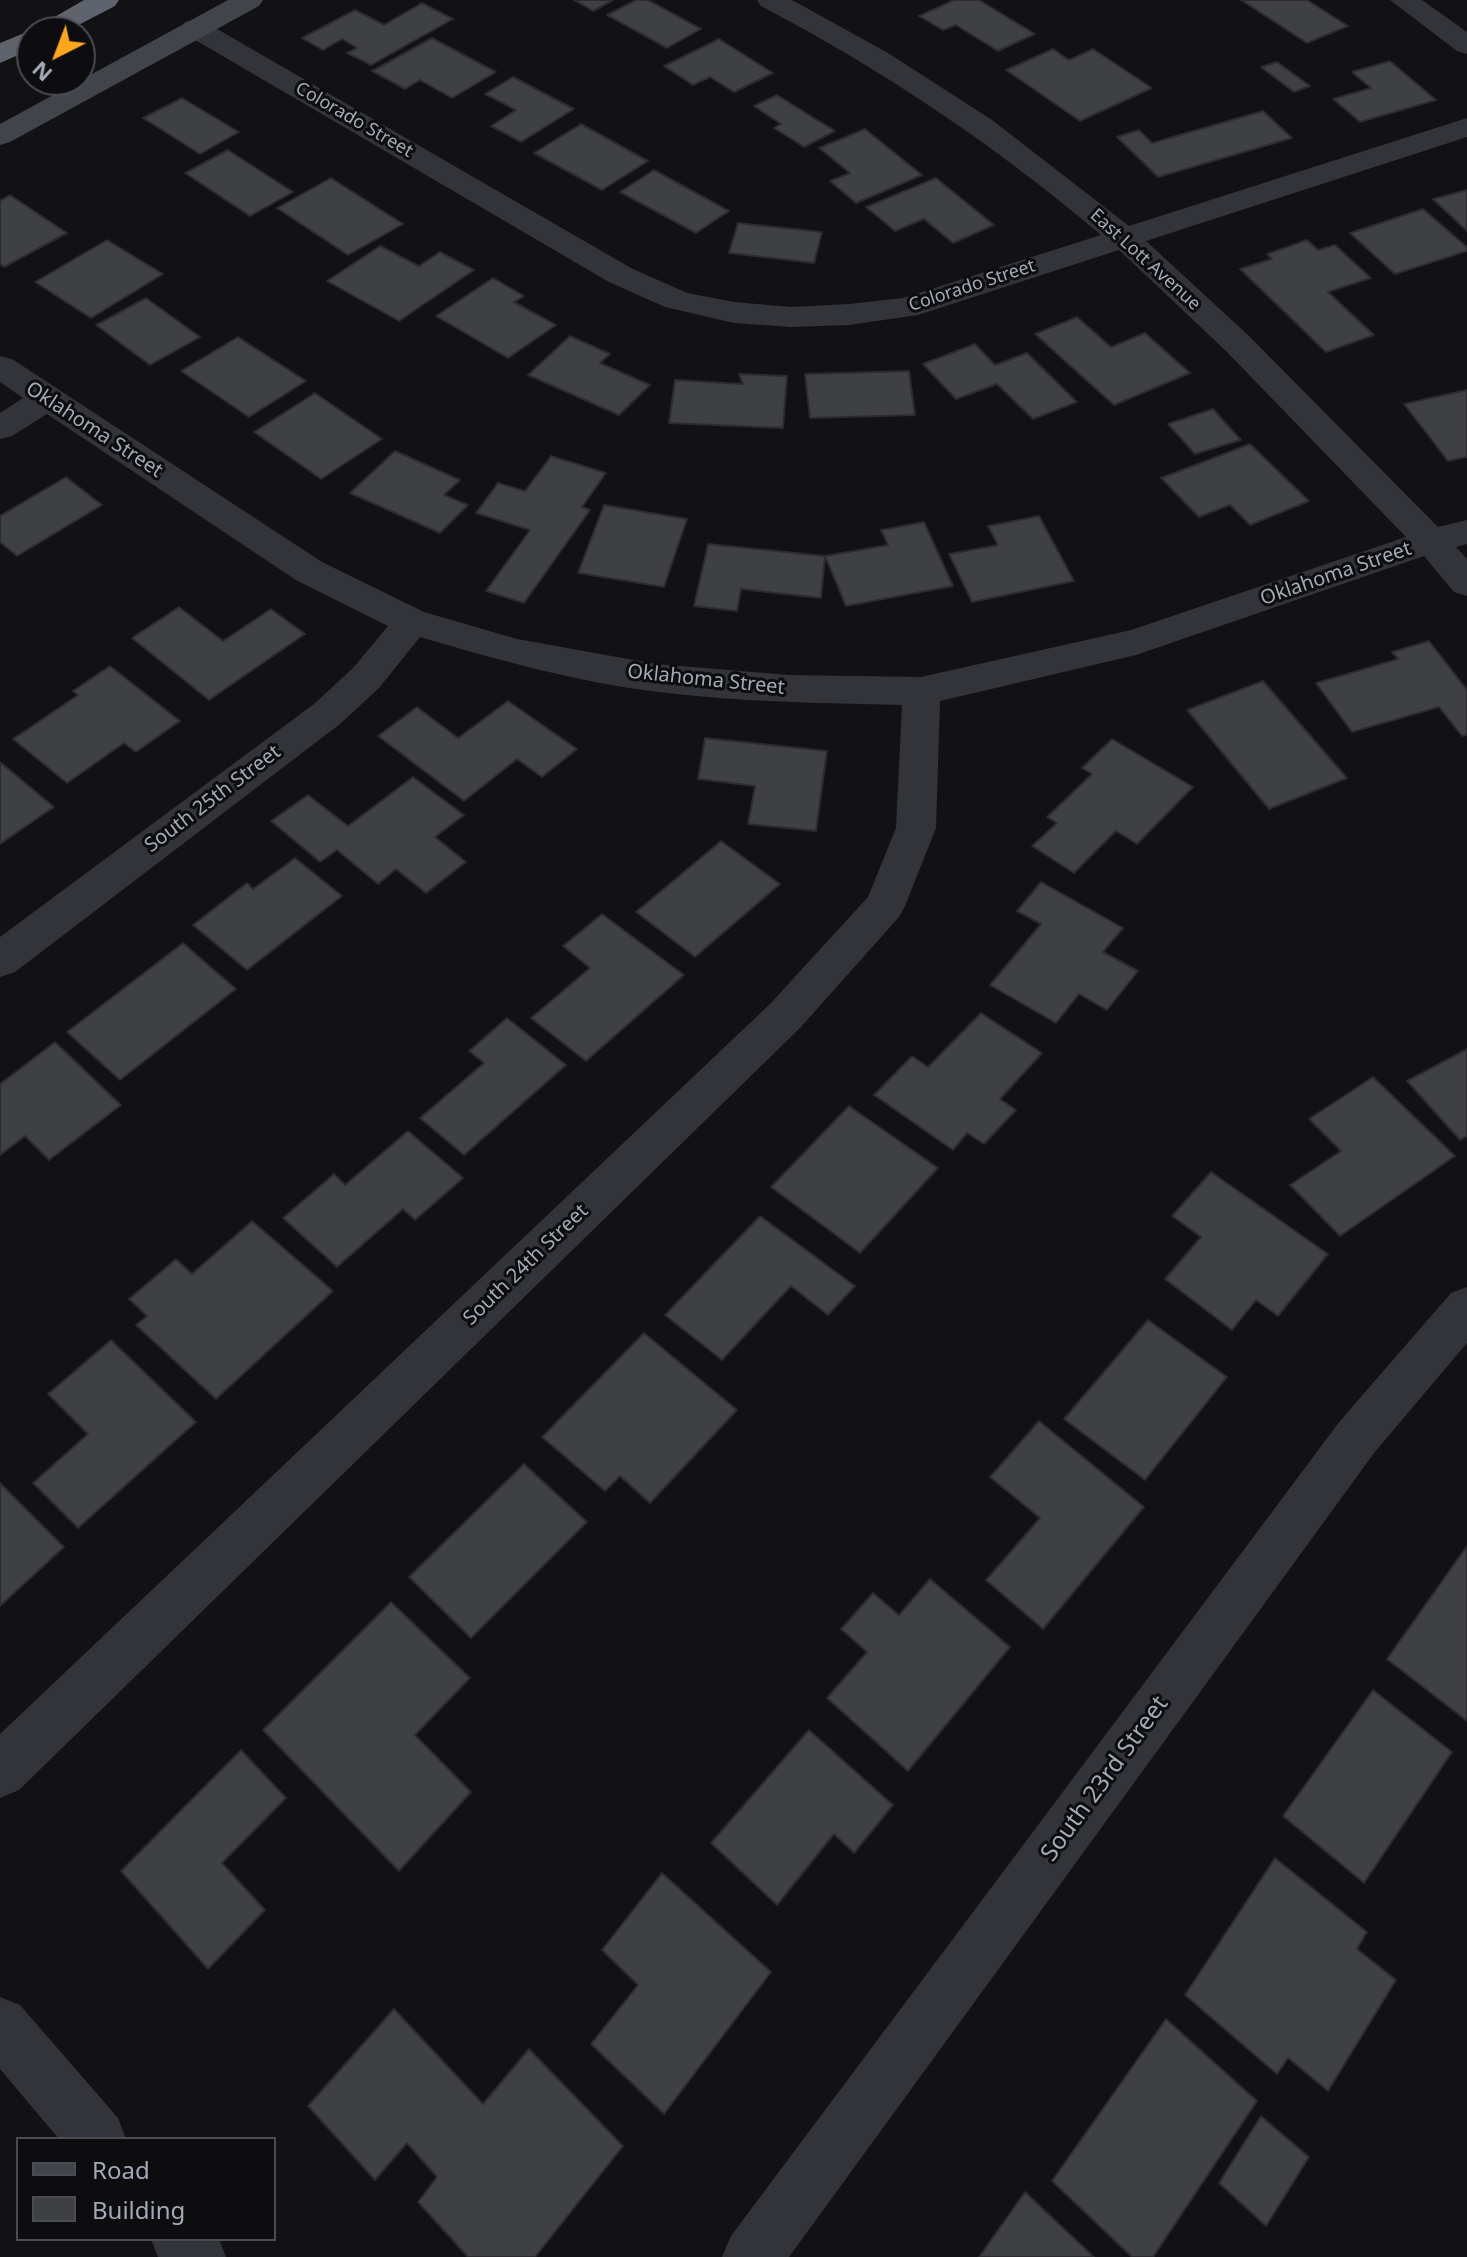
<!DOCTYPE html>
<html>
<head>
<meta charset="utf-8">
<style>
  body { margin:0 }
  #map { position:relative; width:1467px; height:2257px; overflow:hidden; background:#121214; font-family:"Noto Sans",sans-serif }
  canvas { display:block }
  .legend { position:absolute; left:16px; top:2137px; width:260px; height:104px; box-sizing:border-box; background:#0d0d0f; border:2px solid #494c52; margin:0; padding:10px 14px; list-style:none; font-size:24px; color:#a3aab6 }
  .legend li { display:flex; align-items:center; gap:16px; height:40px }
  .legend b { width:40px; border:2px solid #494c52 }
  .north { position:absolute; left:16px; top:16px; width:80px; height:80px; box-sizing:border-box; background:#0d0d0f; border:2px solid #494c52; border-radius:50%; rotate:222deg; font-size:22px; font-weight:700; line-height:32px; text-align:center; color:#a3aab6 }
  .north::after { content:''; display:block; margin:auto; width:28px; height:36px; background:#ffa71f; clip-path:polygon(50% 0,100% 100%,50% 72%,0 100%) }
</style>
</head>
<body>
<div id="map">
<canvas width="1467" height="2257"></canvas>
<ul class="legend">
<li><b style="height:10px;background:#41444a"></b>Road</li>
<li><b style="height:22px;background:#3e4044"></b>Building</li>
</ul>
<div class="north">N</div>
</div>
<script>
const ctx = document.querySelector('canvas').getContext('2d');
ctx.lineJoin = 'round';
function paint(path, color) {
  ctx.fillStyle = color;
  ctx.fill(path, 'evenodd');
}
function stroke(path, color, width, dash) {
  ctx.strokeStyle = color;
  ctx.lineWidth = width;
  ctx.lineCap = dash ? 'butt' : 'round';
  ctx.setLineDash(dash || []);
  ctx.stroke(path);
}
function label(font, color, halo, rows, align = 'center') {
  ctx.font = font + ' "Noto Sans",sans-serif';
  ctx.lineWidth = 6;
  ctx.setLineDash([]);
  ctx.textBaseline = 'middle';
  ctx.strokeStyle = halo;
  ctx.fillStyle = color;
  for (const [text, x, y, turn = 0] of rows) {
    ctx.save();
    ctx.translate(x, y);
    ctx.rotate((+turn || 0) * Math.PI / 180);
    ctx.textAlign = isNaN(turn) ? turn : align;
    if (halo) ctx.strokeText(text, 0, 0);
    ctx.fillText(text, 0, 0);
    ctx.restore();
  }
}
const building = new Path2D(`
  M 574,0 L 613,0 L 593,11 Z
  M 636,0 L 648,0 L 701,29 L 667,48 L 607,15 Z
  M 954,0 L 979,0 L 1035,34 L 998,51 L 956,25 L 943,30 L 919,16 Z
  M 1241,0 L 1307,0 L 1348,26 L 1307,43 Z
  M 422,3 L 453,19 L 371,65 L 347,53 L 357,48 L 342,39 L 323,50 L 302,38 L 355,10 L 384,25 Z
  M 432,38 L 496,72 L 452,98 L 420,80 L 405,89 L 372,71 Z
  M 719,39 L 773,73 L 734,92 L 710,77 L 693,85 L 664,66 Z
  M 1053,49 L 1069,60 L 1093,49 L 1152,88 L 1080,121 L 1006,70 Z
  M 1390,61 L 1436,100 L 1360,122 L 1333,99 L 1371,88 L 1352,72 Z
  M 1277,62 L 1310,86 L 1294,92 L 1261,67 Z
  M 513,77 L 574,109 L 521,142 L 491,126 L 516,110 L 485,94 Z
  M 777,95 L 835,131 L 804,147 L 774,128 L 781,124 L 754,106 Z
  M 182,98 L 239,132 L 200,154 L 143,118 Z
  M 1263,111 L 1292,138 L 1158,177 L 1117,137 L 1139,130 L 1152,143 Z
  M 581,124 L 648,161 L 602,190 L 534,153 Z
  M 865,129 L 922,175 L 856,203 L 830,181 L 850,173 L 819,148 Z
  M 228,150 L 293,192 L 250,216 L 185,173 Z
  M 654,170 L 729,211 L 696,233 L 620,192 Z
  M 331,178 L 403,224 L 348,255 L 277,208 Z
  M 936,178 L 994,225 L 953,243 L 924,219 L 895,231 L 866,207 Z
  M 1467,190 L 1467,231 L 1433,199 Z
  M 10,195 L 67,233 L 4,267 L 0,264 L 0,201 Z
  M 1423,209 L 1467,247 L 1467,251 L 1395,274 L 1350,233 Z
  M 738,223 L 822,232 L 814,263 L 729,253 Z
  M 107,240 L 163,274 L 91,318 L 35,282 Z
  M 1307,240 L 1318,250 L 1335,245 L 1371,278 L 1328,292 L 1374,335 L 1326,352 L 1240,269 L 1272,259 L 1267,254 Z
  M 380,246 L 419,266 L 440,252 L 474,270 L 399,321 L 327,281 Z
  M 493,278 L 524,296 L 514,302 L 556,325 L 508,358 L 436,316 Z
  M 146,298 L 200,337 L 150,365 L 96,325 Z
  M 1077,317 L 1111,347 L 1145,333 L 1190,373 L 1114,405 L 1035,334 Z
  M 570,336 L 610,354 L 600,363 L 650,385 L 619,415 L 528,375 Z
  M 238,337 L 306,381 L 249,417 L 181,371 Z
  M 975,344 L 995,365 L 1027,353 L 1077,402 L 1033,419 L 997,384 L 956,399 L 923,364 Z
  M 909,371 L 915,415 L 810,418 L 805,374 Z
  M 739,374 L 787,376 L 783,428 L 669,423 L 675,380 L 743,384 Z
  M 1467,390 L 1467,457 L 1448,461 L 1404,404 Z
  M 315,393 L 382,439 L 321,479 L 254,432 Z
  M 1213,409 L 1241,440 L 1195,454 L 1168,424 Z
  M 1250,444 L 1309,501 L 1250,525 L 1230,505 L 1199,517 L 1161,478 Z
  M 395,451 L 460,480 L 444,495 L 468,505 L 440,533 L 350,493 Z
  M 551,456 L 606,473 L 582,507 L 590,510 L 524,603 L 486,591 L 530,530 L 476,513 L 498,483 L 525,491 Z
  M 66,477 L 102,505 L 17,556 L 0,542 L 0,516 Z
  M 604,505 L 687,519 L 664,587 L 578,573 Z
  M 1039,516 L 1074,581 L 972,602 L 949,554 L 998,545 L 988,526 Z
  M 924,522 L 953,586 L 846,606 L 825,556 L 888,545 L 881,530 Z
  M 708,544 L 825,556 L 821,598 L 741,589 L 737,611 L 694,606 Z
  M 179,607 L 223,641 L 271,609 L 305,634 L 209,700 L 132,638 Z
  M 1429,641 L 1467,690 L 1467,735 L 1462,736 L 1439,707 L 1352,732 L 1316,683 L 1398,659 L 1392,652 Z
  M 110,666 L 180,721 L 136,752 L 124,743 L 67,783 L 13,739 L 78,695 L 73,691 Z
  M 1263,681 L 1347,778 L 1269,809 L 1187,710 Z
  M 508,701 L 577,749 L 542,777 L 517,759 L 464,801 L 378,736 L 417,707 L 458,738 Z
  M 705,738 L 827,751 L 816,831 L 748,824 L 755,786 L 698,779 Z
  M 1112,739 L 1193,787 L 1137,844 L 1116,831 L 1074,873 L 1032,846 L 1057,823 L 1047,817 L 1092,774 L 1082,768 Z
  M 0,762 L 54,807 L 0,844 Z
  M 413,777 L 464,815 L 435,837 L 466,862 L 426,893 L 396,869 L 378,884 L 337,850 L 320,862 L 271,821 L 308,795 L 348,826 Z
  M 721,841 L 780,884 L 695,957 L 636,912 Z
  M 295,858 L 342,896 L 247,970 L 193,925 L 247,883 L 253,889 Z
  M 1041,882 L 1123,928 L 1103,952 L 1138,971 L 1107,1010 L 1079,994 L 1056,1023 L 990,985 L 1041,924 L 1017,911 Z
  M 602,914 L 684,975 L 586,1061 L 531,1018 L 590,968 L 563,946 Z
  M 183,943 L 236,989 L 120,1080 L 67,1032 Z
  M 981,1013 L 1042,1053 L 1000,1099 L 1016,1110 L 984,1144 L 967,1133 L 953,1150 L 874,1095 L 912,1056 L 928,1067 Z
  M 507,1018 L 566,1065 L 464,1155 L 420,1118 L 484,1063 L 469,1051 Z
  M 55,1042 L 121,1105 L 49,1160 L 25,1136 L 0,1155 L 0,1084 Z
  M 1467,1049 L 1467,1136 L 1460,1140 L 1407,1081 Z
  M 1373,1077 L 1455,1156 L 1340,1236 L 1290,1185 L 1341,1151 L 1309,1119 Z
  M 849,1106 L 938,1168 L 860,1253 L 771,1187 Z
  M 408,1131 L 463,1178 L 415,1220 L 403,1209 L 337,1267 L 283,1218 L 334,1174 L 345,1185 Z
  M 1211,1172 L 1328,1254 L 1278,1316 L 1256,1300 L 1232,1330 L 1165,1279 L 1201,1237 L 1172,1216 Z
  M 760,1216 L 855,1286 L 828,1315 L 791,1286 L 722,1360 L 665,1315 Z
  M 252,1221 L 333,1291 L 216,1399 L 136,1325 L 147,1316 L 129,1299 L 176,1259 L 192,1274 Z
  M 1148,1320 L 1227,1377 L 1145,1480 L 1064,1419 Z
  M 644,1333 L 737,1410 L 650,1503 L 620,1476 L 605,1491 L 542,1437 Z
  M 111,1340 L 196,1422 L 78,1528 L 33,1483 L 88,1434 L 48,1394 Z
  M 1039,1421 L 1144,1507 L 1043,1629 L 986,1580 L 1040,1518 L 990,1477 Z
  M 524,1464 L 587,1522 L 471,1638 L 409,1577 Z
  M 0,1483 L 64,1547 L 0,1606 Z
  M 1467,1546 L 1467,1721 L 1387,1659 Z
  M 930,1579 L 1010,1647 L 908,1771 L 827,1698 L 867,1652 L 841,1629 L 873,1593 L 899,1615 Z
  M 391,1602 L 470,1678 L 415,1735 L 471,1792 L 399,1871 L 263,1730 Z
  M 1373,1690 L 1452,1752 L 1364,1883 L 1283,1816 Z
  M 809,1730 L 893,1805 L 854,1853 L 834,1834 L 777,1905 L 711,1843 Z
  M 241,1750 L 286,1798 L 222,1863 L 265,1910 L 208,1969 L 121,1871 Z
  M 1275,1858 L 1367,1932 L 1357,1949 L 1396,1980 L 1328,2091 L 1288,2058 L 1277,2074 L 1185,1995 Z
  M 662,1873 L 771,1972 L 664,2114 L 591,2044 L 638,1985 L 602,1950 Z
  M 394,2009 L 483,2104 L 529,2049 L 623,2146 L 535,2257 L 468,2257 L 418,2202 L 437,2177 L 407,2143 L 375,2180 L 308,2106 Z
  M 1166,2019 L 1257,2101 L 1153,2257 L 1132,2257 L 1052,2181 Z
  M 1261,2116 L 1309,2157 L 1266,2226 L 1219,2183 Z
  M 1025,2192 L 1094,2257 L 979,2257 Z`);
paint(building, '#3e4044');
stroke(building, '#2c2c30', 2);
paint(new Path2D(`
  M 757,0 L 792,0 L 888,53 L 992,120 L 1129,226 L 1467,118 L 1467,137 L 1146,241 L 1249,336 L 1438,527 L 1467,520 L 1467,544 L 1456,547 L 1467,559 L 1467,596 L 1454,592 L 1424,556 L 1136,655 L 940,701 L 936,828 L 905,906 L 899,917 L 800,1028 L 19,1790 L 0,1798 L 0,1734 L 770,1004 L 868,897 L 896,828 L 902,705 C 820,703 739,702 658,692 C 577,682 498,660 420,637 L 379,688 L 340,724 L 15,972 L 0,977 L 0,937 L 314,704 L 353,668 L 388,626 L 296,580 L 47,414 L 12,436 L 0,439 L 0,413 L 23,398 L 0,382 L 0,356 L 12,359 L 322,562 L 424,612 L 517,639 L 656,664 L 789,675 L 921,677 L 1131,630 L 1406,537 L 1226,351 L 1119,250 L 918,315 L 849,325 L 791,327 L 734,323 L 665,307 L 609,282 L 185,34 L 181,28 L 185,22 L 195,20 L 205,22 L 631,268 L 687,293 L 734,302 L 791,307 L 849,304 L 903,298 L 1101,235 C 996,146 883,70 761,6 Z
  M 1390,0 L 1422,0 L 1467,32 L 1467,54 L 1457,51 Z
  M 1467,1287 L 1467,1343 L 1374,1453 L 789,2257 L 722,2257 L 731,2236 L 1340,1421 L 1451,1293 Z
  M 0,1997 L 20,2005 L 118,2118 L 126,2139 L 59,2139 L 0,2069 Z
  M 151,2239 L 219,2239 L 226,2257 L 158,2257 Z`), '#333439');
paint(new Path2D(`
  M 228,0 L 263,0 L 259,6 L 10,142 L 0,145 L 0,124 Z`), '#41444a');
paint(new Path2D(`
  M 84,0 L 119,0 L 115,6 L 65,32 L 32,32 L 32,49 L 0,63 L 0,43 L 32,30 Z`), '#5f636b');
label('18px', '#a3aab6', '#0d0d0f', [
  ["Colorado Street",354,120,30],
  ["East Lott Avenue",1145,260,42],
  ["Colorado Street",972,286,-18]
]);
label('20px', '#a3aab6', '#0d0d0f', [
  ["Oklahoma Street",94,430,33],
  ["Oklahoma Street",1336,574,-19],
  ["Oklahoma Street",706,680,6],
  ["South 25th Street",213,799,-37],
  ["South 24th Street",526,1265,-44]
]);
label('24px', '#a3aab6', '#0d0d0f', [
  ["South 23rd Street",1105,1779,-54]
]);
</script>
</body>
</html>
